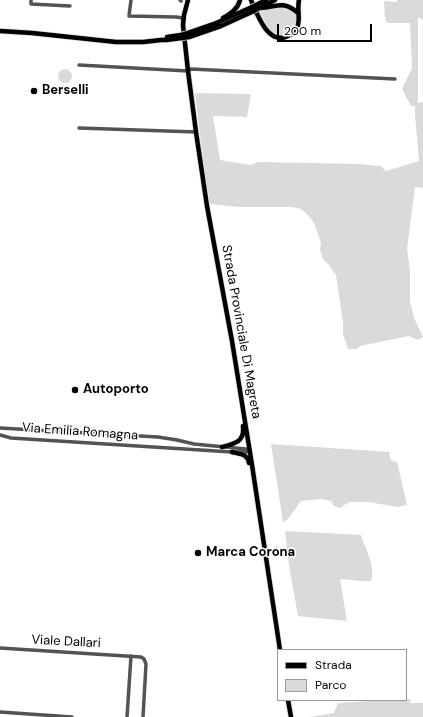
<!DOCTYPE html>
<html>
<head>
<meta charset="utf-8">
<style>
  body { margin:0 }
  #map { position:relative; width:423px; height:717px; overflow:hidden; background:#fff; font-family:"DM Sans",sans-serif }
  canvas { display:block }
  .legend { position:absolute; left:277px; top:649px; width:130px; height:52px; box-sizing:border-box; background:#fff; border:1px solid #999; margin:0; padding:5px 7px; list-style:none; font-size:12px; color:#000 }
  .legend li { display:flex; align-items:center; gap:8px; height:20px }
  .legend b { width:20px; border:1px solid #999 }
  .scale { position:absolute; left:277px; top:24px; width:95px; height:18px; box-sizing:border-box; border:2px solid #000; border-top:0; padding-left:5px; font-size:12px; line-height:14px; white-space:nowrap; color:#000; -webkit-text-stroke:3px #fff; paint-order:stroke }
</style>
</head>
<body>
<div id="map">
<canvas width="423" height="717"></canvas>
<ul class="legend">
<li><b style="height:5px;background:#000"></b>Strada</li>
<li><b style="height:11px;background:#dadada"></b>Parco</li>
</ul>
<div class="scale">200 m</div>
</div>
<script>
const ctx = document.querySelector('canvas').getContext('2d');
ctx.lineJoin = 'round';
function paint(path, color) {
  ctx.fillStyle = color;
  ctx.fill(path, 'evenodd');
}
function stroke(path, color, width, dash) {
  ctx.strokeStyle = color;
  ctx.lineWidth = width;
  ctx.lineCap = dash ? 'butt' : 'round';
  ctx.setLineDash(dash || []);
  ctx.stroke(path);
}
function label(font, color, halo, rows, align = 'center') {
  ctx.font = font + ' "DM Sans",sans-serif';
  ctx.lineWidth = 3;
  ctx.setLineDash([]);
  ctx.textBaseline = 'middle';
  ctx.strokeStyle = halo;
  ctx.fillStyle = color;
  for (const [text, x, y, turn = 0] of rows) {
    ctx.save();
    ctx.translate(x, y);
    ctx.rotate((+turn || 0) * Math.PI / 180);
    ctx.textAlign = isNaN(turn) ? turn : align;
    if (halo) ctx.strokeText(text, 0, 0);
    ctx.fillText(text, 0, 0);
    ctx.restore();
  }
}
paint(new Path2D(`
  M 397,0 L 423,0 L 423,20 L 418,17 L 418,103 L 423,102 L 423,188 L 415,187 L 407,249 L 410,270 L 410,301 L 414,318 L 423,337 L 418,340 L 409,336 L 360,346 L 357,349 L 348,349 L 343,334 L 343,323 L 336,275 L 332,270 L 329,265 L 323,259 L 320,250 L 321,243 L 314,223 L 307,214 L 301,209 L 292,207 L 238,207 L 210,204 L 203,161 L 195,93 L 251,94 L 247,117 L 213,116 L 220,160 L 250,165 L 259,162 L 359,164 L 381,166 L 386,171 L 419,161 L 415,114 L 415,106 L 411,106 L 402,89 L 412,68 L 410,23 L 387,23 L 385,19 L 384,1 L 397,2 Z
  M 280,5 C 284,6 289,7 292,10 C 301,18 296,34 284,35 C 279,36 275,34 271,32 L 259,12 Z
  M58 76a7 7 0 1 1 14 0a7 7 0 1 1-14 0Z
  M 271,444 L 390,452 L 389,455 L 391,460 L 397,462 L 407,505 L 398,507 L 368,502 L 349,502 L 340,508 L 334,506 L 331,501 L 321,499 L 301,501 L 288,519 L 283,522 Z
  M 285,531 L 361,535 C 365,548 376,567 371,581 L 361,581 L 340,579 L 347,621 L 298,616 L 289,566 Z
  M 406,699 L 410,699 L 411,703 L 423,703 L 423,717 L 309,717 L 334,713 L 338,703 L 386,700 L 406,700 Z`), '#dadada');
const major = new Path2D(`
  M 188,0 L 184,15 L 183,25 L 188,71 L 196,132 L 207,206 L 232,341 L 252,465 L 280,650
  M 251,0 C 257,14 268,46 288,36 C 293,34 297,30 298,25 C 300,17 297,8 299,0
  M 256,5 L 266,0
  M 263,6 L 275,0
  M 260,8 C 278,7 283,0 298,13
  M 223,18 C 230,14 238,9 240,0
  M 0,31 L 32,33 L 116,42 L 143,42 L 161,40 L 166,40 L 182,38
  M 188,33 L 214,24 L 252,7
  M 167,37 L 181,35
  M 189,37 L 221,26 L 254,11
  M 222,447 C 234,444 245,442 243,426
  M 232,452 C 240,454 248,454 249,463
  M 288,700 L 291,717`);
stroke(major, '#dbdbdb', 6);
stroke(new Path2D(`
  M 31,0 L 31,4 L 70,6
  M 131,0 L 129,16 L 176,17 L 183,18
  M 180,0 L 181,1
  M 79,65 L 188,71 L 191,69 L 395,79
  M 79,128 L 196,132
  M 0,428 L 158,437 L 177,440 L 194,444 L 246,449 L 250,451
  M 0,435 L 11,438 L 232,452 L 247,452 L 250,451
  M 0,648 L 141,657 L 144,659 L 146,664 L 143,717
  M 0,712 L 72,717
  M 127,717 L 131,656`), '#535353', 3.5);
stroke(major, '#000', 4.5);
const majorBridge = new Path2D(`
  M 252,7 L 256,5
  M 254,11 L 258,9
  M 181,35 L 188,33
  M 182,38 L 189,37`);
stroke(majorBridge, '#dbdbdb', 6, []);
stroke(majorBridge, '#000', 4.5);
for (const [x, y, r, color] of [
  [34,91,4,"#000"],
  [75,390,4,"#000"],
  [198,553,4,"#000"]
]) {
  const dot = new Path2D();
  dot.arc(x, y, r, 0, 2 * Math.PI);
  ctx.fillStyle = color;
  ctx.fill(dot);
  stroke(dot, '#fff', 1.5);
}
label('bold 13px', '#000', '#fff', [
  ["Berselli",42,91],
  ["Autoporto",83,390],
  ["Marca Corona",206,553]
], 'left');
label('13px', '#000', '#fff', [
  ["Strada Provinciale Di Magreta",241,332,80],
  ["Via Emilia Romagna",80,432,4],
  ["Viale Dallari",66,642,3]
]);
</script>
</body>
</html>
